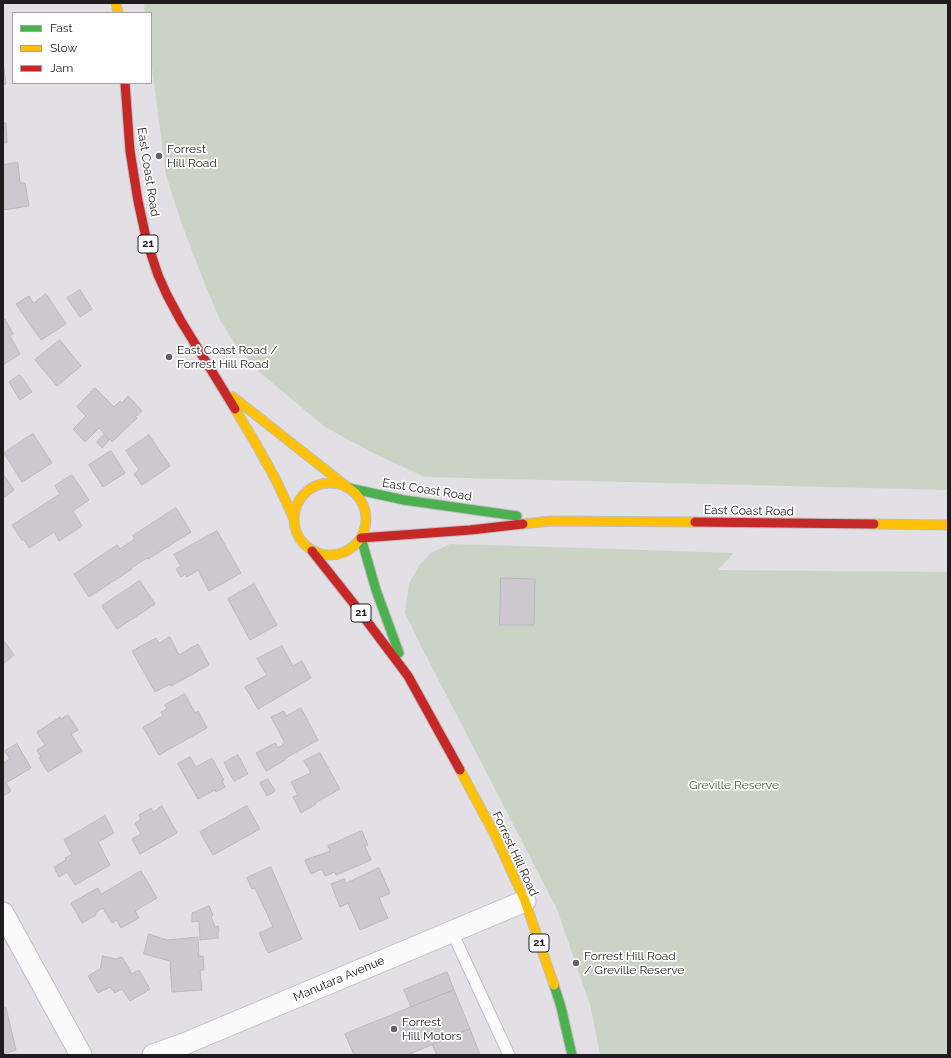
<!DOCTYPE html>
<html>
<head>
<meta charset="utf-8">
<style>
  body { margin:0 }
  #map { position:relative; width:951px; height:1058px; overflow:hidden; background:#e3e0e5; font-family:Raleway,sans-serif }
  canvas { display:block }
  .frame { position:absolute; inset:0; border:4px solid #1e1c1f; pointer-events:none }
  .legend { position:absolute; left:12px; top:12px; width:140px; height:72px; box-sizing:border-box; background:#fff; border:1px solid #a5a4a5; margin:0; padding:5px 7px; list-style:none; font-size:12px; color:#1e1c1f }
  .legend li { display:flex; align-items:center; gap:8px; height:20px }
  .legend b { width:20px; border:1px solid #a5a4a5 }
</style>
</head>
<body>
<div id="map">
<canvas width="951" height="1058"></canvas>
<div class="frame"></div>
<ul class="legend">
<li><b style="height:5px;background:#4caf50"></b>Fast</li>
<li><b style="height:5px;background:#ffc107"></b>Slow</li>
<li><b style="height:5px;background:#c62828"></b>Jam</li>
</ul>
</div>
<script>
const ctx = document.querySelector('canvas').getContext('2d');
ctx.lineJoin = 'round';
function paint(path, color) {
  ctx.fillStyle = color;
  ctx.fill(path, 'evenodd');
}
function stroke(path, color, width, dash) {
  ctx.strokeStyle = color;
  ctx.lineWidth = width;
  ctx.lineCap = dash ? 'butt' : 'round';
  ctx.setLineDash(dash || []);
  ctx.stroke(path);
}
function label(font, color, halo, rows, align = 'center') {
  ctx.font = font + ' Raleway,sans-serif';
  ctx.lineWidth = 3.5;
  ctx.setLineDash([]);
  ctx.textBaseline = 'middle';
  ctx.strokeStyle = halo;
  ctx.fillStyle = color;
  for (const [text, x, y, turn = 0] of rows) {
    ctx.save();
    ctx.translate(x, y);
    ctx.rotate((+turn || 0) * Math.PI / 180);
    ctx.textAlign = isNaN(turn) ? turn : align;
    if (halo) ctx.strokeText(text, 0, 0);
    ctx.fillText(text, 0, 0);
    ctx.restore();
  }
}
paint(new Path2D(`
  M 144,3 L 948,3 L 948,490 L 425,477 L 375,454 L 325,427 L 257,370 L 236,345 L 220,320 L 204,282 L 181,222 L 166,175 L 151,60 L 151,13 L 145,13 Z
  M 450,544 L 555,547 L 734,553 L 718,570 L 948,572 L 948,1055 L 600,1055 L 591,1008 L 557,909 L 420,644 L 405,613 L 409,584 L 419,565 L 431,553 Z`), '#cbd2c6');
const building = new Path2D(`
  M 3,62 L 6,84 L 3,85 Z
  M 3,123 L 6,123 L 7,143 L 3,143 Z
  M 18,163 L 20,183 L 25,183 L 29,206 L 3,210 L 3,165 Z
  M 80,290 L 92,309 L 80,317 L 67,298 Z
  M 46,294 L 66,324 L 41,340 L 16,304 L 29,296 L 33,303 Z
  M 5,319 L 13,334 L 10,336 L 20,354 L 3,365 L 3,320 Z
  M 60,340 L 81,366 L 57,386 L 35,360 Z
  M 20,375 L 32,392 L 20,400 L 9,382 Z
  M 95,388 L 114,407 L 120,401 L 122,403 L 128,396 L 142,411 L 135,417 L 137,418 L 112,442 L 99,428 L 85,442 L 73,429 L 86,416 L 77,407 Z
  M 33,434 L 52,463 L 22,482 L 4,453 Z
  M 104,435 L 109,440 L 102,448 L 97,442 Z
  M 149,435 L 170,466 L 142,485 L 134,474 L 139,470 L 126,451 Z
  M 111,451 L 125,473 L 103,487 L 89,465 Z
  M 3,474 L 14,490 L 3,498 Z
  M 72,475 L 89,500 L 73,511 L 82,526 L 59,541 L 54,532 L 29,548 L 24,540 L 22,540 L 12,525 L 60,494 L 55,486 Z
  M 176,508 L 191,532 L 148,559 L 147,558 L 131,568 L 132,569 L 89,597 L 74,574 L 117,545 L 120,549 L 135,539 L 133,536 Z
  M 217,531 L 241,573 L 209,591 L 198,570 L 187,577 L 185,574 L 181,577 L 176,569 L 181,566 L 174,555 Z
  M 501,578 L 535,579 L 534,625 L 500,625 Z
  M 140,581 L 155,604 L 117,629 L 102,606 Z
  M 254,584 L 277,625 L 250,640 L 228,599 Z
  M 170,637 L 179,655 L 198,644 L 209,665 L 171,686 L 170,684 L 155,692 L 132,651 L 156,638 L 159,643 Z
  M 3,640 L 14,655 L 3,664 Z
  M 282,646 L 293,666 L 302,661 L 311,678 L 258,709 L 245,687 L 267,675 L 257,659 Z
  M 185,694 L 195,713 L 198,711 L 207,728 L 159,755 L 143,727 L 163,716 L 161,712 L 167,709 L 165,705 Z
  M 301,708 L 318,740 L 284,759 L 285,760 L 266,771 L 256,753 L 275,743 L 278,748 L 285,743 L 271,717 L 284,711 L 286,716 Z
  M 68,715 L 78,730 L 71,734 L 82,751 L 48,772 L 39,758 L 41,757 L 37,750 L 45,745 L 37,732 L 60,717 L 61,719 Z
  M 17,744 L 31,768 L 6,783 L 11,791 L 3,796 L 3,763 L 10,759 L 5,751 Z
  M 320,753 L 340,789 L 315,803 L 316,804 L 301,813 L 293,797 L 298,795 L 291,782 L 311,773 L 304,761 Z
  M 238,755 L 248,774 L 234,781 L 224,763 Z
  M 190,757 L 196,767 L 212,758 L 224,780 L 222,781 L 225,787 L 216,792 L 215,790 L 198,799 L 178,764 Z
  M 268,779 L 275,791 L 267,796 L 260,783 Z
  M 162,806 L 177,833 L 140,854 L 132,839 L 141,834 L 135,823 L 141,819 L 139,815 L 151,808 L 153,812 Z
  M 247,806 L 260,829 L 213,855 L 200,832 Z
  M 105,816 L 114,833 L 98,842 L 110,865 L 75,885 L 67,872 L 59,877 L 54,867 L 66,860 L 65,858 L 72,854 L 64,840 Z
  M 362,831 L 368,845 L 365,846 L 371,860 L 336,875 L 335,872 L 325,876 L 322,869 L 311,874 L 305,860 L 330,851 L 328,846 Z
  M 271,867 L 302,939 L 268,953 L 259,933 L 273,927 L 255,888 L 252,889 L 247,878 Z
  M 379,868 L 390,893 L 379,898 L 388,918 L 360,930 L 348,903 L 340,907 L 331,884 L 344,879 L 346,883 Z
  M 141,871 L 157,898 L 135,911 L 139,918 L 121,928 L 117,920 L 112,923 L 103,908 L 95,913 L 96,915 L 82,923 L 71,903 L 98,888 L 101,894 Z
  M 209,906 L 213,915 L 211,916 L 215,927 L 218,926 L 219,931 L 218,932 L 218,938 L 200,940 L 199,921 L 192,922 L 192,913 L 195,912 Z
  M 149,934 L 167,940 L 198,937 L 199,957 L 203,956 L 204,970 L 200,970 L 202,990 L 172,992 L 170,961 L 144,954 Z
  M 103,956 L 116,959 L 122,957 L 132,974 L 139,970 L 150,989 L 130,1001 L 122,989 L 115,993 L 110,987 L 98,993 L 88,976 L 100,969 Z
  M 447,972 L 454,990 L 411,1007 L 404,990 Z
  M 454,990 L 470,1029 L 407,1055 L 354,1055 L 345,1034 Z
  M 6,1008 L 16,1050 L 3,1054 L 3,1009 Z
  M 470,1029 L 480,1055 L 437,1055 L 432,1044 Z`);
paint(building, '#cdc8cf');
stroke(building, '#bab7bb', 1);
const lane = new Path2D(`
  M 452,932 L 509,1055`);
const street = new Path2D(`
  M 3,913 L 81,1055
  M 153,1055 L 184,1044 L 525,901`);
const fast = new Path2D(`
  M 349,488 L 404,500 L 517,516
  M 361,538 L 376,590 L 399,653
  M 554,985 L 561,1007 L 572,1055`);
const slow = new Path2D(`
  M 116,3 L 118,13
  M 233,397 L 346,486
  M 235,409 L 256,444 L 276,480 L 294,519
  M294 519a36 36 0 1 1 72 0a36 36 0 1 1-72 0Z
  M 523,524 L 550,521 L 695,522
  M 874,524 L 948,525
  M 460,770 L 495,835 L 525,901 L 554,985`);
const jam = new Path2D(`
  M 125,83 L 130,151 L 138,201 L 147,242 L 158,275 L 167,295 L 181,321 L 235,409
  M 695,522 L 874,524
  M 361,538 L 470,530 L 523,524
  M 312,551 L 354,604 L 408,676 L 460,770`);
stroke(lane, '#c0bdc1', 13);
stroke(street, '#c0bdc1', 23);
stroke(fast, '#c0bdc1', 11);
stroke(slow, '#c0bdc1', 11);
stroke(jam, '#c0bdc1', 11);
stroke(lane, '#fbfafb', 11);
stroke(street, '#fbfafb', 21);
stroke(fast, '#4caf50', 9);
stroke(slow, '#ffc107', 9);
stroke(jam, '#c62828', 9);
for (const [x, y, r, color] of [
  [159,156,4,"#636164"],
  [169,357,4,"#636164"],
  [576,963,4,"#636164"],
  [394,1029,4,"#636164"]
]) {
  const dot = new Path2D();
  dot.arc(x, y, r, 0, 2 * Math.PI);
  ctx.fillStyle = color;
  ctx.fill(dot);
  stroke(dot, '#fff', 1.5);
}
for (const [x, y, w] of [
  [148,244,20],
  [361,613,20],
  [539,943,20]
]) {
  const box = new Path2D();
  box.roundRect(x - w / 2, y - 9, w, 18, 3);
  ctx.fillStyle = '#fff';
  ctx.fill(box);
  stroke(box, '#1e1c1f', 1);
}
label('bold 11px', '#1e1c1f', null, [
  ["21",148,244],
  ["21",361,613],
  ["21",539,943]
]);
label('12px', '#1e1c1f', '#fff', [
  ["Forrest",167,149],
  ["Hill Road",167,163],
  ["East Coast Road /",177,350],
  ["Forrest Hill Road",177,364],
  ["Forrest Hill Road",584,956],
  ["/ Greville Reserve",584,970],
  ["Forrest",402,1022],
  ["Hill Motors",402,1036]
], 'left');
label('12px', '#1e1c1f', '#fff', [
  ["East Coast Road",148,172,81],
  ["East Coast Road",427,490,9],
  ["East Coast Road",749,511,1],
  ["Forrest Hill Road",515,854,65],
  ["Manutara Avenue",339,979,-23]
]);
label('12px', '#465f2e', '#fff', [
  ["Greville Reserve",734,785]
]);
</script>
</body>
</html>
